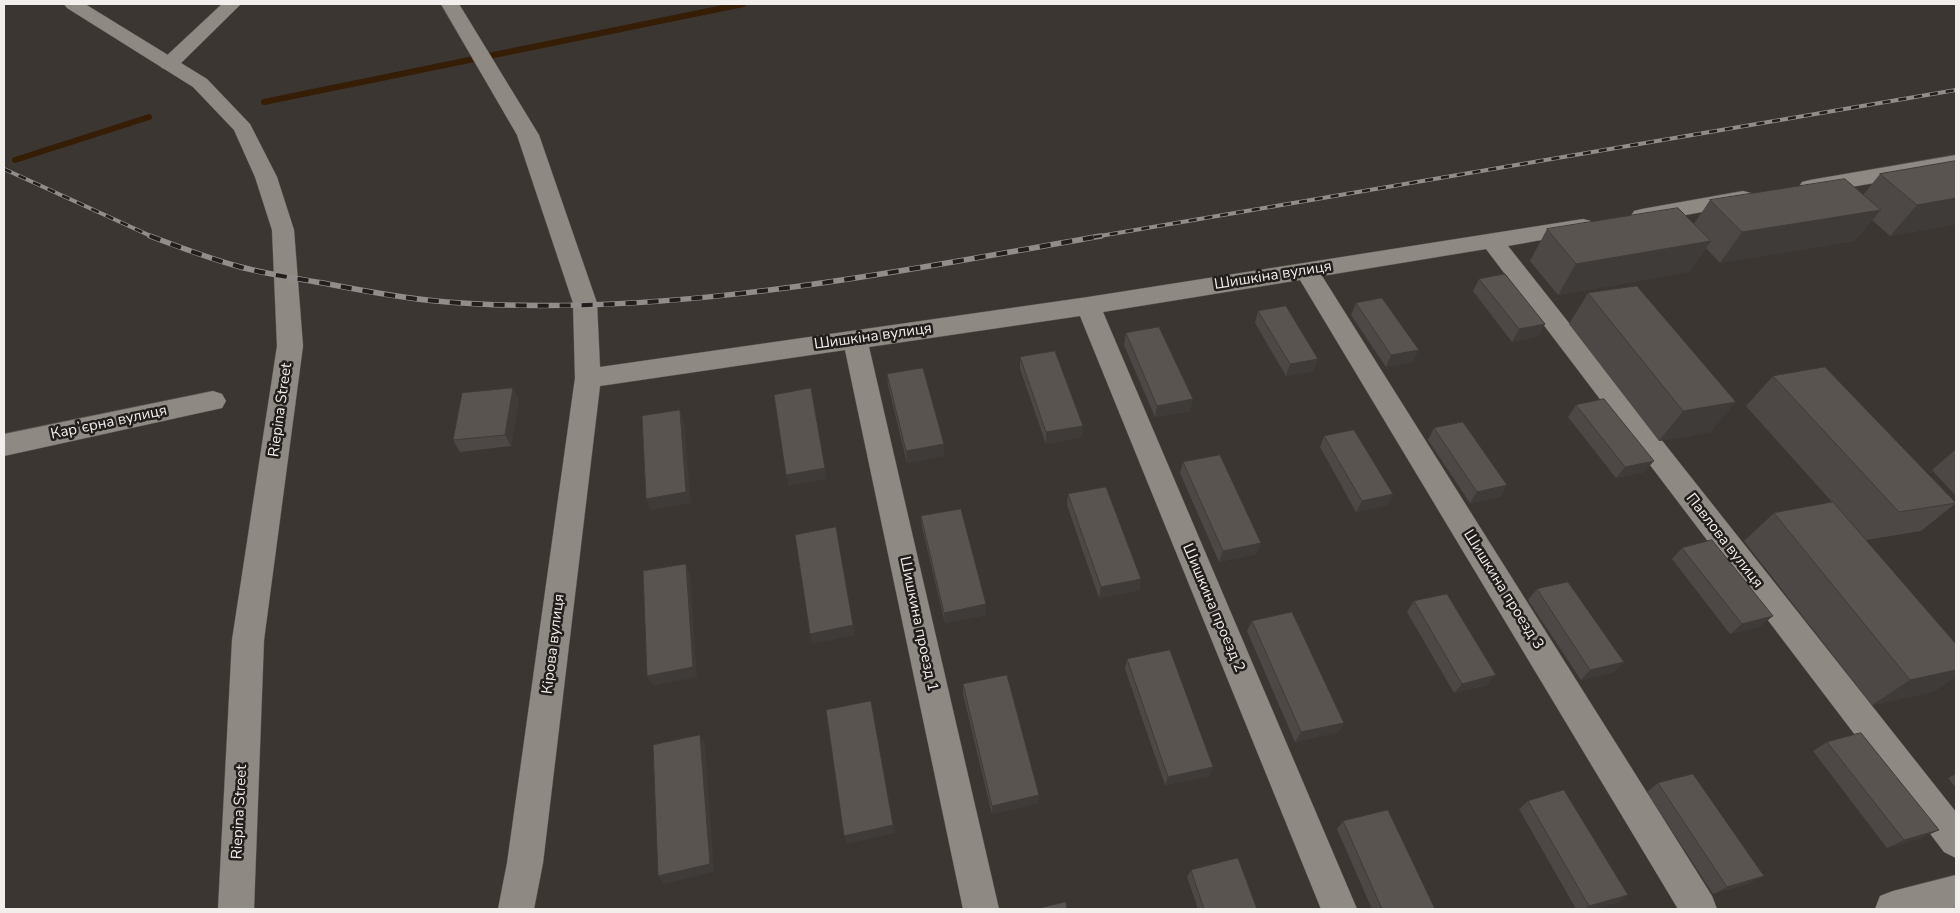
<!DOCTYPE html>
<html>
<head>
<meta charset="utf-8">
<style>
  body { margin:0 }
  #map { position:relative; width:1960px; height:913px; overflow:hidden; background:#3b3632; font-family:"Nunito Sans",sans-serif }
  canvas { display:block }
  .frame { position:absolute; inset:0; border:5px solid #f2eeec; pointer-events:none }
</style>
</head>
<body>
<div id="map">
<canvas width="1960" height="913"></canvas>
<div class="frame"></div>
</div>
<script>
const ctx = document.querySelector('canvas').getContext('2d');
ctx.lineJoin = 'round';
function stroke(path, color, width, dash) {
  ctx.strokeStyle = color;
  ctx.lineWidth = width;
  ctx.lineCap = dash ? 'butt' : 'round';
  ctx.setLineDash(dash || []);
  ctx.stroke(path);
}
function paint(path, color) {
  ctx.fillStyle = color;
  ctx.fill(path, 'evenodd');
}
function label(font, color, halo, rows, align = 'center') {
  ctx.font = font + ' "Nunito Sans",sans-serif';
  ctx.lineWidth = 5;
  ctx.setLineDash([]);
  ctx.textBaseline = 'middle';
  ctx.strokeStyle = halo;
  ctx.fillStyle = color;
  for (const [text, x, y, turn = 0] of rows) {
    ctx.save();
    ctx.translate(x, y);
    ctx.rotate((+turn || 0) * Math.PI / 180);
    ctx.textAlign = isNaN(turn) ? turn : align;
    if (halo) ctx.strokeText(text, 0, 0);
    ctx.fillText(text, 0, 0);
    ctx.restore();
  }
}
stroke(new Path2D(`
  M 264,102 L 743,4
  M 15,160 L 149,117`), '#361d05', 6);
const minor = new Path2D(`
  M 222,4 L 241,4 L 176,68 L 169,70 L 162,68 L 159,64 L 162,60 Z
  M 441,4 L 459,4 L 539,135 L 597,303 L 600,367 L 1088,297 L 1583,219 L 1591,221 L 1594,226 L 1591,231 L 1508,246 L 1956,812 L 1956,858 L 1944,852 L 1486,249 L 1322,276 L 1712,896 L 1717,909 L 1678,909 L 1300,280 L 1103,312 L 1357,909 L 1321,909 L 1080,316 L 869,347 L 999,909 L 963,909 L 845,350 L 600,386 L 543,863 L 534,909 L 498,909 L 507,863 L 575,378 L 573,303 L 517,135 Z
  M 1956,155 L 1956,169 L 1810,194 L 1802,192 L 1799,187 L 1802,182 L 1810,180 Z
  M 1743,191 L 1751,193 L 1754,198 L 1751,203 L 1642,223 L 1634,221 L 1631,216 L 1634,211 L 1642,209 Z
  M 213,391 L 222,394 L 226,401 L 222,408 L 4,456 L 4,434 Z`);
const tertiary = new Path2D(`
  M 64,4 L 85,4 L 207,79 L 250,124 L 277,177 L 294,230 L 303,346 L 264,640 L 254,909 L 218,909 L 232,640 L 277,346 L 272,230 L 255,177 L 234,130 L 193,87 L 67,8 Z
  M 1956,875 L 1956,909 L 1875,909 L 1880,896 L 1893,891 Z`);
stroke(minor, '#585451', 1);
stroke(tertiary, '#585451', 1);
paint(minor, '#8f8984');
paint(tertiary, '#8f8984');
const railFar1 = new Path2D(`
  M 4,169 L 153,237
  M 1094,237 L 1956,90`);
const rail = new Path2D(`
  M 150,236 C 179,247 208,258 237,266 C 265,274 294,278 323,283 C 364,291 406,299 447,302 C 666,319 887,273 1101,236`);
stroke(railFar1, '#928d8a', 4);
stroke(rail, '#928d8a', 5.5);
stroke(railFar1, '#211e1c', 2.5, [8]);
stroke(rail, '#211e1c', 4, [11]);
paint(new Path2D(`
  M 1956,161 L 1956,224 L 1890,236 L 1872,220 L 1854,241 L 1720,263 L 1706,248 L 1689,272 L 1558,295 L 1530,261 L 1547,229 L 1694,224 L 1710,200 L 1863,195 L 1880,174 Z
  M 1479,279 L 1545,324 L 1538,336 L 1512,342 L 1473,291 Z
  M 1588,293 L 1711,432 L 1659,441 L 1569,324 Z
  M 1356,303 L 1413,362 L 1386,367 L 1351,315 Z
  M 1258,311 L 1314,371 L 1286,376 L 1255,323 Z
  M 1126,333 L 1190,411 L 1155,417 L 1124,345 Z
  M 1020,357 L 1082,437 L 1046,444 L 1020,369 Z
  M 887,374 L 944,456 L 907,463 L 888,385 Z
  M 1773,376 L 1956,503 L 1921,531 L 1866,540 L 1935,691 L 1872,705 L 1744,541 L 1774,513 L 1832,502 L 1746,406 Z
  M 513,388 L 519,400 L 511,446 L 460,452 L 453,440 Z
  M 1576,405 L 1644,472 L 1616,478 L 1568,417 Z
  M 1434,428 L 1507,485 L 1500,497 L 1470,503 L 1428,440 Z
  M 1324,436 L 1393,494 L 1387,505 L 1356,512 L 1320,447 Z
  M 1956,449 L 1956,496 L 1932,470 Z
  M 1183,462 L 1257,554 L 1219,562 L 1180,473 Z
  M 1068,494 L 1141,579 L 1139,590 L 1099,598 L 1067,505 Z
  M 921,516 L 986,615 L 945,623 L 922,527 Z
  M 1682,548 L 1761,626 L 1730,634 L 1672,559 Z
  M 1537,589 L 1614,672 L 1581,680 L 1528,600 Z
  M 1414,601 L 1487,685 L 1454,693 L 1407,612 Z
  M 1252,621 L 1344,723 L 1338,732 L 1295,742 L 1247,631 Z
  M 1127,659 L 1213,767 L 1209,776 L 1165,785 L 1125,669 Z
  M 963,684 L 1039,795 L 1038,803 L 992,814 L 963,694 Z
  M 1827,742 L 1922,838 L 1887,848 L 1813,751 Z
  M 1956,774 L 1956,788 L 1948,778 Z
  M 1658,783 L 1750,883 L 1713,894 L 1647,792 Z
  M 1528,801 L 1628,895 L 1616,903 L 1593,909 L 1576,909 L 1519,809 Z
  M 1343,821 L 1435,909 L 1372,909 L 1337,829 Z
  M 1191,870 L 1257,909 L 1198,909 L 1187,877 Z`), '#4d4845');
paint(new Path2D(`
  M 1956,198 L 1956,224 L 1890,236 L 1917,205 Z
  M 1881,210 L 1854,241 L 1720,263 L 1742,232 Z
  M 1711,241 L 1689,272 L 1558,295 L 1576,264 Z
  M 1545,324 L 1538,336 L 1512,342 L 1519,329 Z
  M 1419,350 L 1413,362 L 1386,367 L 1391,355 Z
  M 1318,359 L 1314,371 L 1286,376 L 1290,364 Z
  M 513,388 L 519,400 L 511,446 L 505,435 Z
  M 811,388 L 827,479 L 788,486 L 786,475 Z
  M 1193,399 L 1190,411 L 1155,417 L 1157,406 Z
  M 1736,402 L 1711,432 L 1659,441 L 1683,411 Z
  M 680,410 L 684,422 L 691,503 L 651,510 L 646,499 Z
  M 1083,426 L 1082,437 L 1046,444 L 1046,432 Z
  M 944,444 L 944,456 L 907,463 L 906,451 Z
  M 1654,461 L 1644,472 L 1616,478 L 1625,467 Z
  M 1507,485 L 1500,497 L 1470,503 L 1477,492 Z
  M 1393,494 L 1387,505 L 1356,512 L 1362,501 Z
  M 836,527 L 855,635 L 812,644 L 810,634 Z
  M 1261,543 L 1257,554 L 1219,562 L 1223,551 Z
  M 686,564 L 690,574 L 697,677 L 653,686 L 647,676 Z
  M 1141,579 L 1139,590 L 1099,598 L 1101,587 Z
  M 986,604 L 986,615 L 945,623 L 944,613 Z
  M 1773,616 L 1761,626 L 1730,634 L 1742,624 Z
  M 1624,662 L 1614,672 L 1581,680 L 1590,670 Z
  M 1956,670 L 1956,677 L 1935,691 L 1872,705 L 1910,680 Z
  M 1496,675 L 1487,685 L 1454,693 L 1462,684 Z
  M 871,701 L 895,833 L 847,844 L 844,836 Z
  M 1344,723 L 1338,732 L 1295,742 L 1301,732 Z
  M 700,735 L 705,744 L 714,872 L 664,884 L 658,876 Z
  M 1213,767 L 1209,776 L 1165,785 L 1168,777 Z
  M 1039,795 L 1038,803 L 992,814 L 992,806 Z
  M 1939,830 L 1922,838 L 1887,848 L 1904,840 Z
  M 1764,876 L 1750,883 L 1713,894 L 1727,887 Z
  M 1628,895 L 1616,903 L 1593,909 L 1585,909 L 1589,906 Z`), '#3f3b38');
const building = new Path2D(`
  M 1956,161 L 1956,198 L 1917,205 L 1880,174 Z
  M 1845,179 L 1881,210 L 1742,232 L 1710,200 Z
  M 1678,208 L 1711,241 L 1576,264 L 1547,229 Z
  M 1505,274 L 1545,324 L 1519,329 L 1479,279 Z
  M 1637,286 L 1736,402 L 1683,411 L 1588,293 Z
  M 1382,298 L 1419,350 L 1391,355 L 1356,303 Z
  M 1286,306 L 1318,359 L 1290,364 L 1258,311 Z
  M 1159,327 L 1193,399 L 1157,406 L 1126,333 Z
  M 1055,351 L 1083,426 L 1046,432 L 1020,357 Z
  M 1825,367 L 1956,503 L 1899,512 L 1773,376 Z
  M 923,368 L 944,444 L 906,451 L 887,374 Z
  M 513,388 L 505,435 L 453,440 L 462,393 Z
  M 811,388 L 825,468 L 786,475 L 774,395 Z
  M 1604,399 L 1654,461 L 1625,467 L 1576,405 Z
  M 680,410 L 686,492 L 646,499 L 642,416 Z
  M 1463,422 L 1507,485 L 1477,492 L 1434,428 Z
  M 1354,430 L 1393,494 L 1362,501 L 1324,436 Z
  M 1220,455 L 1261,543 L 1223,551 L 1183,462 Z
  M 1106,487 L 1141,579 L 1101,587 L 1068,494 Z
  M 1833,502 L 1956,644 L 1956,670 L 1910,680 L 1774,513 Z
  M 961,509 L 986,604 L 944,613 L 921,516 Z
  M 836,527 L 853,625 L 810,634 L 795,535 Z
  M 1712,540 L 1773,616 L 1742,624 L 1682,548 Z
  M 686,564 L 693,667 L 647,676 L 643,571 Z
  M 1568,582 L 1624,662 L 1590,670 L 1537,589 Z
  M 1447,594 L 1496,675 L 1462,684 L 1414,601 Z
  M 1292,612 L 1344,723 L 1301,732 L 1252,621 Z
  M 1170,650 L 1213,767 L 1168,777 L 1127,659 Z
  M 1007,675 L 1039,795 L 992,806 L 963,684 Z
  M 871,701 L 893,825 L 844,836 L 826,710 Z
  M 1861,733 L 1939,830 L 1904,840 L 1827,742 Z
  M 700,735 L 710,864 L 658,876 L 653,745 Z
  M 1693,774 L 1764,876 L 1727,887 L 1658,783 Z
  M 1564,790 L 1628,895 L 1589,906 L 1528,801 Z
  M 1388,810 L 1435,909 L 1382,909 L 1343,821 Z
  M 1238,858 L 1257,909 L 1204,909 L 1191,870 Z
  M 1066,902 L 1067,909 L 1035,909 Z`);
paint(building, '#5a5450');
stroke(building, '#3f3b38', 1);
label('15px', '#f2eeec', '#211e1c', [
  ["Шишкіна вулиця",1273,276,-9],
  ["Шишкіна вулиця",873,337,-8],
  ["Riepina Street",281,410,-82],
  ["Карʼєрна вулиця",109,423,-12],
  ["Павлова вулиця",1724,541,52],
  ["Шишкина проезд 3",1503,590,58],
  ["Шишкина проезд 2",1213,608,67],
  ["Шишкина проезд 1",918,624,78],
  ["Кірова вулиця",554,644,-83],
  ["Riepina Street",240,812,-87]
]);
</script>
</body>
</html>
